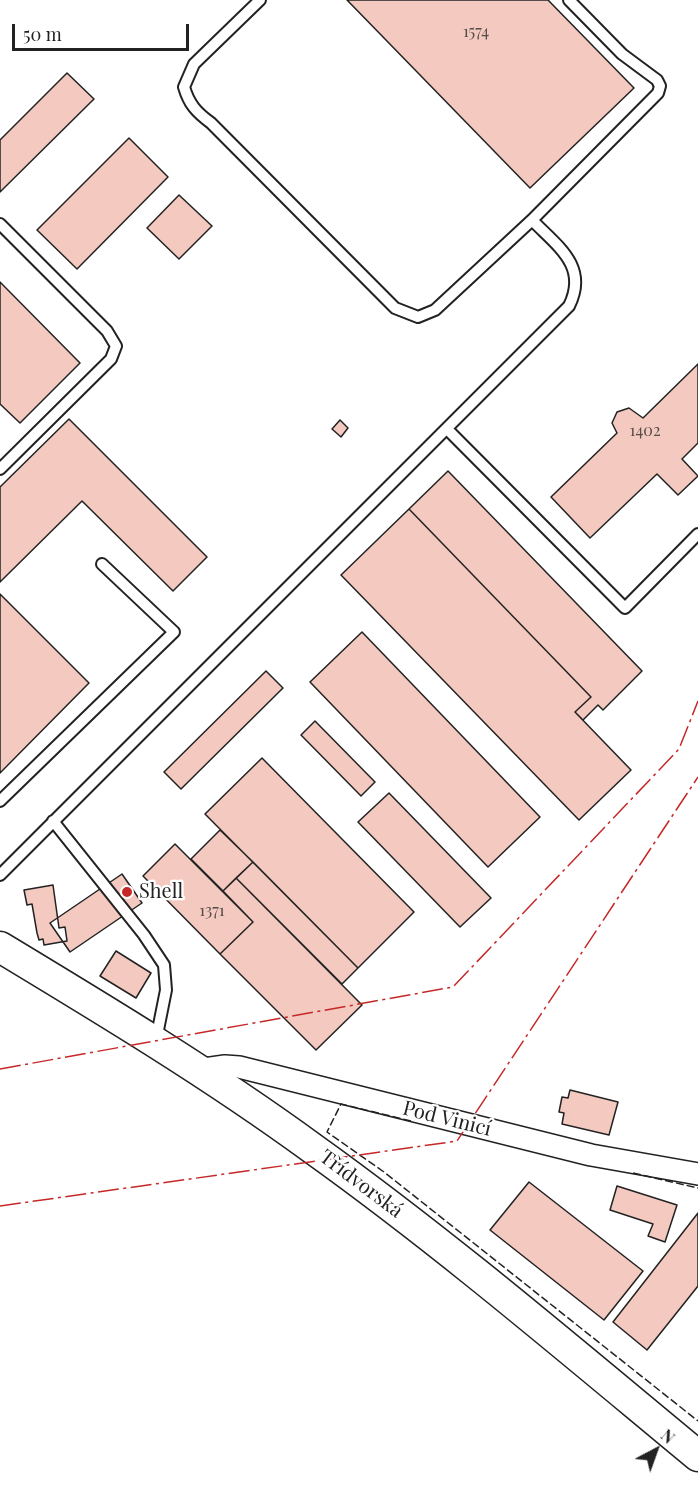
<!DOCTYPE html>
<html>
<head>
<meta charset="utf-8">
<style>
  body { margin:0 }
  #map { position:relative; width:698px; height:1492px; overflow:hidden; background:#fff; font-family:"Playfair Display",serif }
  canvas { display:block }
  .north { position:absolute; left:626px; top:1420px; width:60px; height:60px; -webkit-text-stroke:4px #fff; paint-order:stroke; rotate:41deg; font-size:16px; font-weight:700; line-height:24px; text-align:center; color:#222 }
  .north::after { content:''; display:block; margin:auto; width:21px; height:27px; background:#222; clip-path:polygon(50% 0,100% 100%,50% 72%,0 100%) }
  .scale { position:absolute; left:12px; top:24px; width:177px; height:27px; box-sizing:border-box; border:3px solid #222; border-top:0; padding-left:8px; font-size:18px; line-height:21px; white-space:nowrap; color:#222; -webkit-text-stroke:4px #fff; paint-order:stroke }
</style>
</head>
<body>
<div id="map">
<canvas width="698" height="1492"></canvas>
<div class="north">N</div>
<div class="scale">50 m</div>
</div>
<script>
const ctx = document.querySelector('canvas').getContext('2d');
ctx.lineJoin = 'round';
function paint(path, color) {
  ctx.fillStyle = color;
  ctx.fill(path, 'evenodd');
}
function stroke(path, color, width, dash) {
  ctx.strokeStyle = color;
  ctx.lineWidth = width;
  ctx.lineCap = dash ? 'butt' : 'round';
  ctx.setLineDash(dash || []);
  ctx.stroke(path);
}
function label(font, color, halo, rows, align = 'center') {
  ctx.font = font + ' "Playfair Display",serif';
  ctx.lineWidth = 4.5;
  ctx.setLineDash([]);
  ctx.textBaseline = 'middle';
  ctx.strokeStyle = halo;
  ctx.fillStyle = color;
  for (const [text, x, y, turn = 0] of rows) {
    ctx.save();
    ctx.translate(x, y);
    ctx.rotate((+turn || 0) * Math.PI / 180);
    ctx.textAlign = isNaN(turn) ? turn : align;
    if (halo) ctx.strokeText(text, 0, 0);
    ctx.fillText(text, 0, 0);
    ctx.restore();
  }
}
const building = new Path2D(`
  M 347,0 L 548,0 L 634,88 L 530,188 Z
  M 67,73 L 94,99 L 0,192 L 0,140 Z
  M 129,138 L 168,177 L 77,269 L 37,230 Z
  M 179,195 L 212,226 L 179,259 L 147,228 Z
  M 0,282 L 80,363 L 20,423 L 0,404 Z
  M 698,364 L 698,443 L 682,459 L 698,476 L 678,495 L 657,474 L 590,538 L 551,497 L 617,433 L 612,423 L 617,412 L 629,408 L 643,418 Z
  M 69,419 L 207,557 L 173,591 L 82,501 L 0,582 L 0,487 Z
  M 340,420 L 348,428 L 341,437 L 332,429 Z
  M 448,471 L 642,671 L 603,710 L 598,705 L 583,720 L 575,712 L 591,697 L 409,509 Z
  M 409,509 L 591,697 L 575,712 L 631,770 L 579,820 L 341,575 Z
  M 0,594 L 89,683 L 0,773 Z
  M 362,632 L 540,817 L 488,867 L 310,682 Z
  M 266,671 L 283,688 L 181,789 L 164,772 Z
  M 315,721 L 375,782 L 361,796 L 301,735 Z
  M 262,758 L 414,912 L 358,968 L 205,814 Z
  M 389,793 L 491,898 L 460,927 L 358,822 Z
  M 220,830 L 253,862 L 223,891 L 191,859 Z
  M 175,844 L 253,922 L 220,954 L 143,876 Z
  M 253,862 L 358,968 L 342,984 L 236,878 Z
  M 122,874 L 142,903 L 70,952 L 50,923 Z
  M 236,878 L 362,1005 L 316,1050 L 220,954 L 253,922 L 223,891 Z
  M 53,885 L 59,928 L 65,927 L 67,941 L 44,945 L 43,939 L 39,940 L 37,933 L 32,904 L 27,905 L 24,890 Z
  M 116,951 L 151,973 L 136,998 L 100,976 Z
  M 570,1090 L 618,1102 L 609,1135 L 562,1124 L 564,1113 L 559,1112 L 562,1097 L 568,1098 Z
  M 529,1182 L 643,1271 L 604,1320 L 490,1230 Z
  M 617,1186 L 677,1205 L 665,1242 L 648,1236 L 653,1224 L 610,1210 Z
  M 698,1213 L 698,1286 L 647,1350 L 613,1322 Z`);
paint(building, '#f3c9c0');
stroke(building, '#222', 1.5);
const lane = new Path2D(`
  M 260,0 L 194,64 L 184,87 C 189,104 196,112 211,123 L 395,308 L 418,317 L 435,310 L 532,220 L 658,93 L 660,86 L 657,80 L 622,54 L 569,0
  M 0,224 L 107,331 L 116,346 L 111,359 L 0,469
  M 447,429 L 625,608 L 698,534
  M 0,801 L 174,632 L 102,564
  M 53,821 L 144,935 L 164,965 L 166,990 L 156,1040
  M 0,875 L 569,306 C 589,266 557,246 532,220`);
const street = new Path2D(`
  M 197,1070 L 225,1066 L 239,1067 L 591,1155 L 698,1174`);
const secondary = new Path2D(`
  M 0,947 C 106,1011 212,1075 312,1148 C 446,1244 571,1351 698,1456`);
stroke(lane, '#222', 14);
stroke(street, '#222', 24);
stroke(secondary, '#222', 33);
stroke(lane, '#fff', 10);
stroke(street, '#fff', 21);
stroke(secondary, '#fff', 30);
stroke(new Path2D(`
  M 411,1121 L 341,1104 L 327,1132 L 384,1172 L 698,1421
  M 633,1173 L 698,1188`), '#222', 1.5, [8, 3]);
stroke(new Path2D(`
  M 0,1069 L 453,987 L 679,749 L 698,701
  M 0,1206 L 457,1141 L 698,777`), '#c62828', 1.5, [21, 4.5, 3, 4.5]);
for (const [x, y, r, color] of [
  [127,892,6,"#c62828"]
]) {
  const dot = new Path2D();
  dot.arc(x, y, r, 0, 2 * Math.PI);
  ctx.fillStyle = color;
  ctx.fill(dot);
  stroke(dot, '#fff', 2);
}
label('16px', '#564c4a', null, [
  ["1574",476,32],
  ["1402",645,431],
  ["1371",212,911]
]);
label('20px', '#222', '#fff', [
  ["Shell",139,892]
], 'left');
label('20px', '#222', '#fff', [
  ["Pod Vinicí",447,1119,14],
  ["Třídvorská",361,1184,37]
]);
</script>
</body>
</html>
